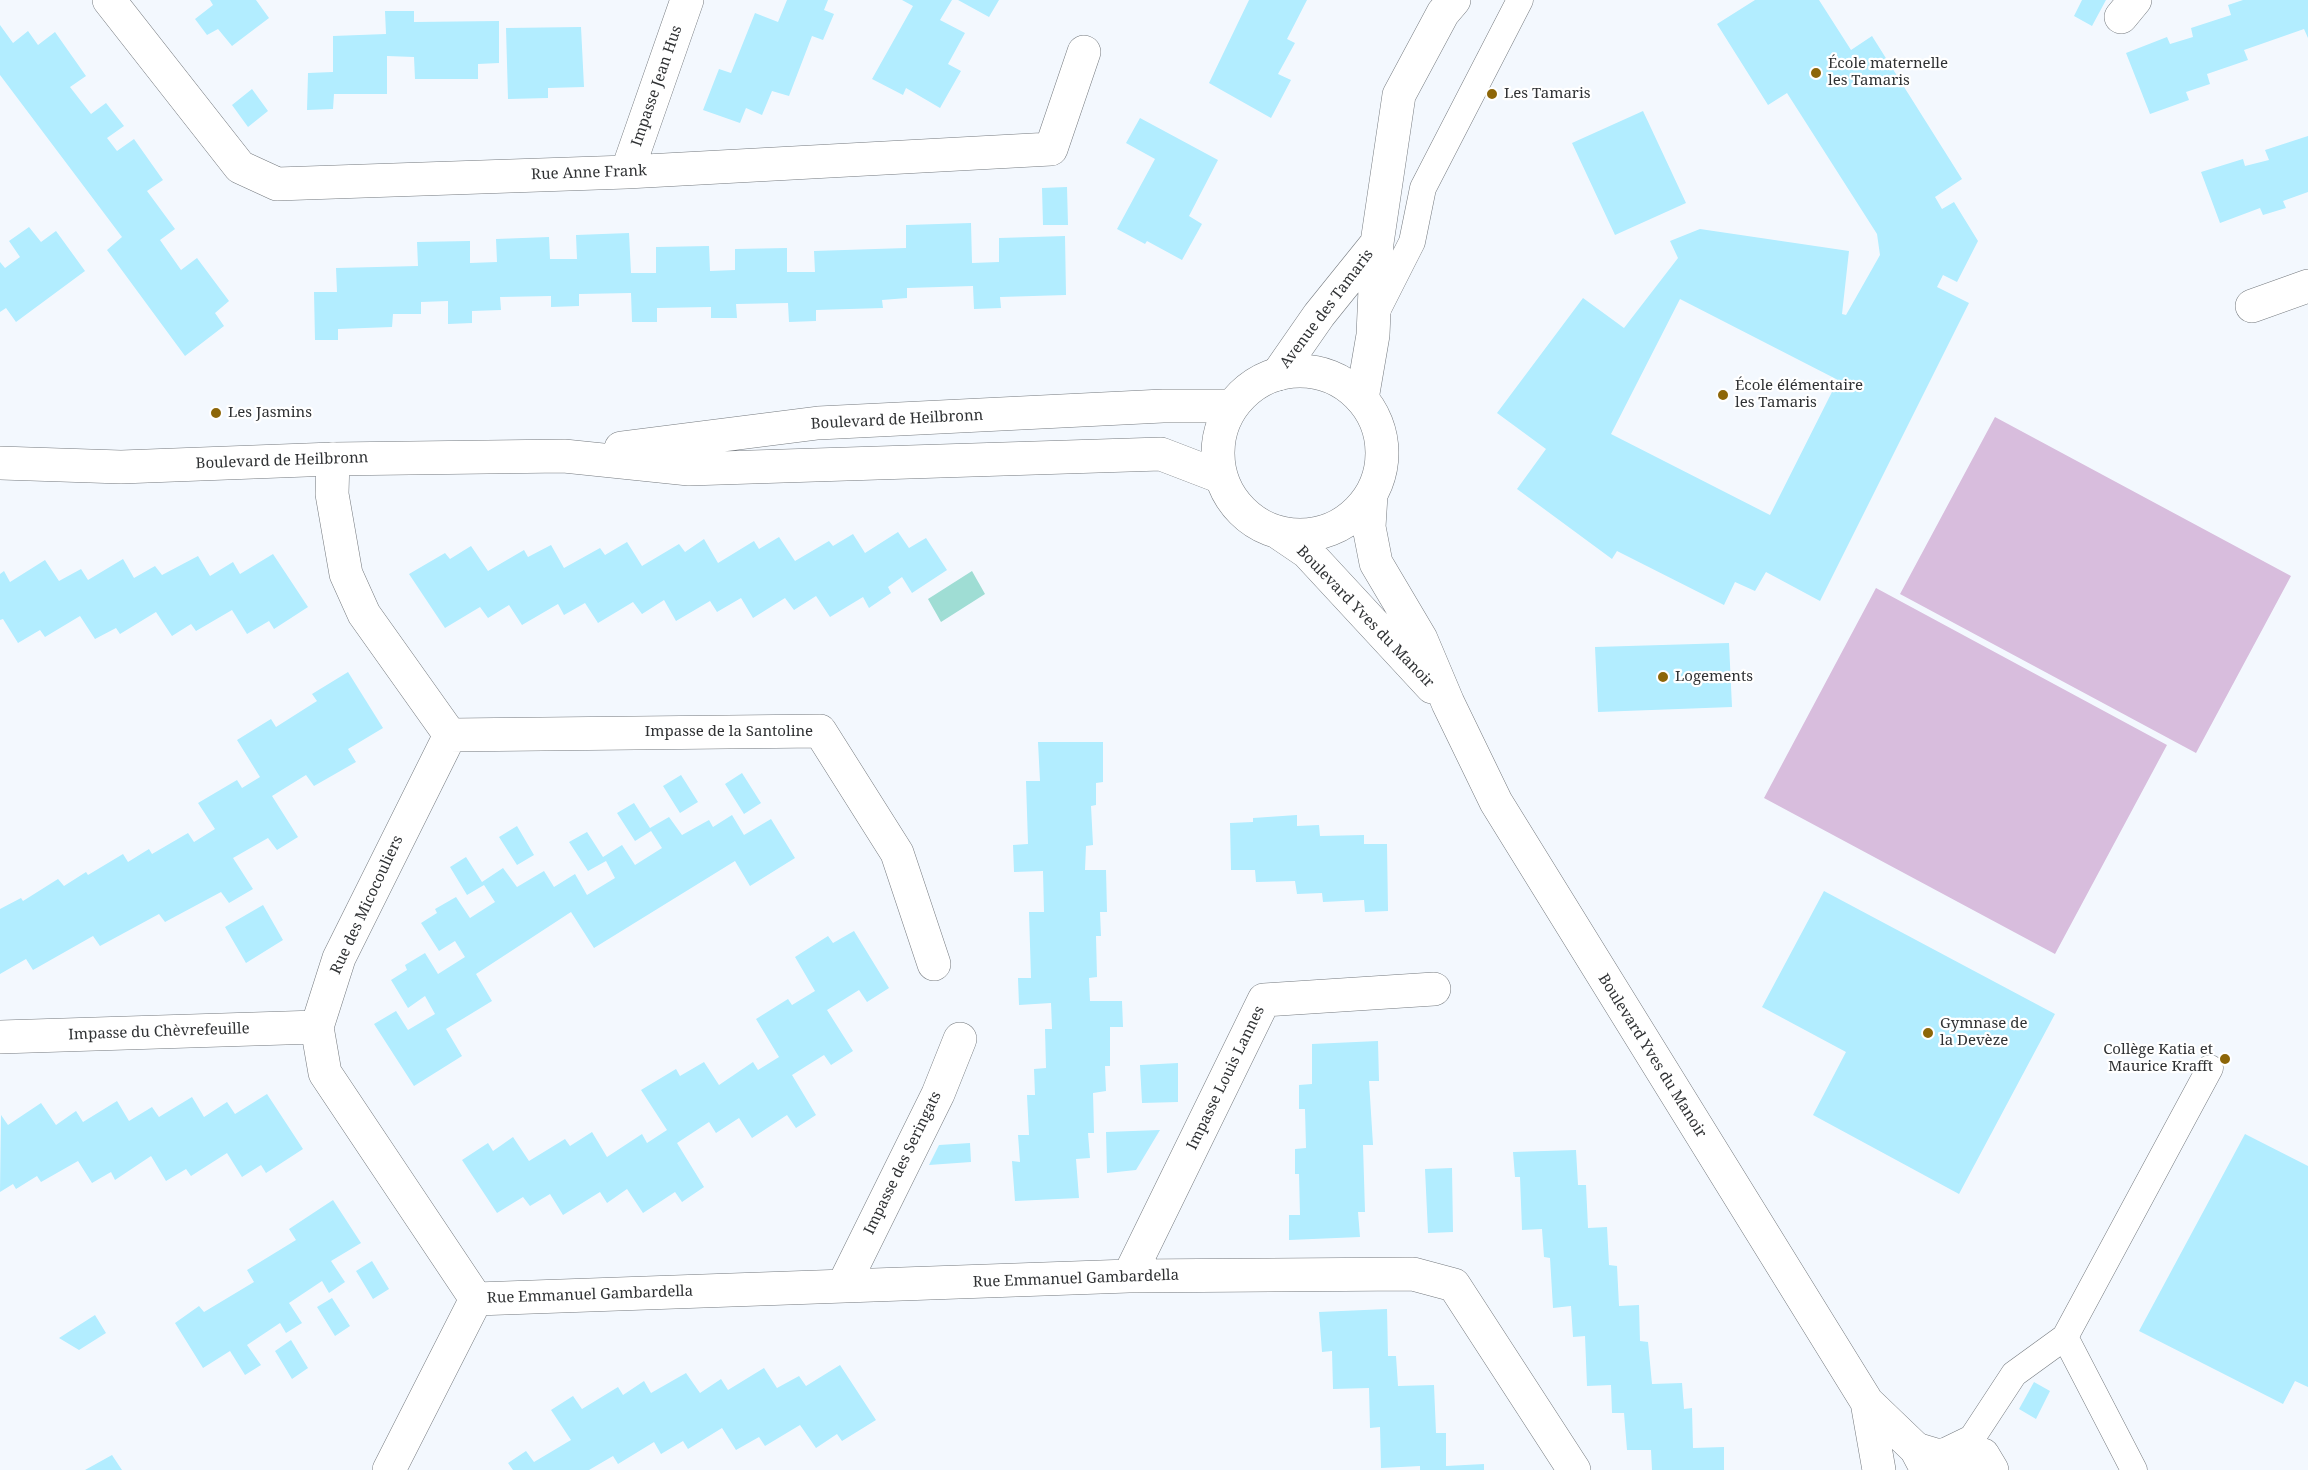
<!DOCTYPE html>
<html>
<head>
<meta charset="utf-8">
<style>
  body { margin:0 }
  canvas { display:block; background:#f3f8fe }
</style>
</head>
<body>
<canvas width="2308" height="1470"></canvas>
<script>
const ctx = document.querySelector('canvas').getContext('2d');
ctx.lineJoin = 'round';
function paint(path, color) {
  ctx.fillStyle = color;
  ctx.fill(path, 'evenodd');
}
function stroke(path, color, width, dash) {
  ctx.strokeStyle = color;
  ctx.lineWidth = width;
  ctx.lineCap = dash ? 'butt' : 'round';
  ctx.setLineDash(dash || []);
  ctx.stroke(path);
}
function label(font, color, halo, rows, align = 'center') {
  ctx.font = font + ' "Noto Serif",serif';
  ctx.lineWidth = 4.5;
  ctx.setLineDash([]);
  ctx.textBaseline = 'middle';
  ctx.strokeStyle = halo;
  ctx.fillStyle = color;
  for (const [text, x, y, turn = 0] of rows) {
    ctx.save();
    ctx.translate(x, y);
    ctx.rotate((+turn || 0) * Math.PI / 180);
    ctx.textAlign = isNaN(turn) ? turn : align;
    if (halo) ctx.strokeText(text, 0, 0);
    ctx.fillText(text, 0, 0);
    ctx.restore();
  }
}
paint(new Path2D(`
  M 1995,417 L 2291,576 L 2196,753 L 1900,594 Z
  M 1876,588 L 2167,745 L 2055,954 L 1764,798 Z`), '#d8bddd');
paint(new Path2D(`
  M 972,571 L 985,594 L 941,622 L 928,599 Z`), '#9fddd4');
paint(new Path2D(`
  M 210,0 L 256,0 L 269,18 L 232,46 L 218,29 L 207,35 L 195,19 L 213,5 Z
  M 787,0 L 828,0 L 824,10 L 834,14 L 823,40 L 812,36 L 789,96 L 772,91 L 762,115 L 746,108 L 740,123 L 703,110 L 719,69 L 731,73 L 755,13 L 778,22 Z
  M 902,0 L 952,0 L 940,20 L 965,33 L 948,64 L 961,71 L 940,108 L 906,88 L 903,95 L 872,79 L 913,6 Z
  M 958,0 L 999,0 L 989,17 Z
  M 1249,0 L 1307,0 L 1287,39 L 1295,43 L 1278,74 L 1291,80 L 1271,118 L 1209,83 Z
  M 1755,0 L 1819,0 L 1851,50 L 1872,36 L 1962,179 L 1935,197 L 1942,209 L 1954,202 L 1978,241 L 1957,282 L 1943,275 L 1937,287 L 1969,303 L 1820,601 L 1766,572 L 1755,591 L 1735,582 L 1724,605 L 1617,551 L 1612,559 L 1517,489 L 1546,449 L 1497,413 L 1583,298 L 1624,328 L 1678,258 L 1670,241 L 1700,229 L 1849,251 L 1842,314 L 1846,315 L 1880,255 L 1877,234 L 1787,93 L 1768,105 L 1717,24 ZM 1680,299 L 1838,380 L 1770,515 L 1611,434 Z
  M 2082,0 L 2106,0 L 2092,26 L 2074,16 Z
  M 2243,0 L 2308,0 L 2308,38 L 2304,29 L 2244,50 L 2248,60 L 2207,74 L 2210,84 L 2186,92 L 2189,100 L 2150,114 L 2126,53 L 2167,37 L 2170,44 L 2193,37 L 2191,28 L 2231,15 L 2228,5 Z
  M 385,11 L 414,11 L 414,22 L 499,21 L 499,63 L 478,64 L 478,79 L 415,79 L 414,57 L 387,56 L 387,94 L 334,94 L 333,109 L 307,110 L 308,73 L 333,72 L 333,36 L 386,34 Z
  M 0,25 L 13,43 L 28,31 L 38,45 L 55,32 L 86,76 L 70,87 L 91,114 L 106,103 L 124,126 L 107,138 L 117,151 L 134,139 L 163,180 L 147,191 L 175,229 L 160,240 L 181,270 L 197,258 L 229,301 L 215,313 L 224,326 L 185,356 L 107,250 L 122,237 L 0,75 Z
  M 581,27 L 584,87 L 548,88 L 548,98 L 508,99 L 506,28 Z
  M 252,89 L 268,111 L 248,127 L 232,105 Z
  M 1643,111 L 1686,203 L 1615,235 L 1572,143 Z
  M 1140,118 L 1218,160 L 1189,216 L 1202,224 L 1182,260 L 1147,241 L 1145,244 L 1117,229 L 1155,159 L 1126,143 Z
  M 2308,136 L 2308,192 L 2283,201 L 2286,208 L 2263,215 L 2260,208 L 2220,223 L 2201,172 L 2243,159 L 2245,166 L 2269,160 L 2265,150 Z
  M 1067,187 L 1068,225 L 1043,225 L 1042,188 Z
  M 971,223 L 972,263 L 999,262 L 999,238 L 1065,236 L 1066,295 L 1000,297 L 1001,308 L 974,309 L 973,286 L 907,288 L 907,298 L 882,300 L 883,308 L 816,310 L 816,321 L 789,322 L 788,303 L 736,304 L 737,318 L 711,318 L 711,307 L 657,308 L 657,322 L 632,322 L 631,293 L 579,294 L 579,306 L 551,307 L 551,296 L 500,297 L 501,310 L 472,311 L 472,323 L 448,324 L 448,301 L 421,302 L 421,314 L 393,314 L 392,327 L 338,329 L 338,340 L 315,340 L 314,292 L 337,292 L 336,268 L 418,266 L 417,242 L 470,241 L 470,263 L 497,262 L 496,239 L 549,237 L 550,259 L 577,259 L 576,235 L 629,233 L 631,273 L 656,273 L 656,247 L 709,246 L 710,271 L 735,270 L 735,249 L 787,248 L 787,272 L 815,272 L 814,251 L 906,248 L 906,225 Z
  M 29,227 L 41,242 L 56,231 L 85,271 L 16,322 L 6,308 L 0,312 L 0,262 L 5,268 L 20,257 L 9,241 Z
  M 898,532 L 909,548 L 926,538 L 947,570 L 912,593 L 902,577 L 888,587 L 891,593 L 869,608 L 863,597 L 830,617 L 816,596 L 794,610 L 785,598 L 753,618 L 741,598 L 717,612 L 710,601 L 676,621 L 664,600 L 642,614 L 633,602 L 598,623 L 585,603 L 564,615 L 558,604 L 522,625 L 509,605 L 488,618 L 480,607 L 445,628 L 409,574 L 445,553 L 450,559 L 471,546 L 488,571 L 524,550 L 528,557 L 551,545 L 564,568 L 600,548 L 605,555 L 627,542 L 642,566 L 679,544 L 685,552 L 704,539 L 718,563 L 754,541 L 759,549 L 779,537 L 795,561 L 829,541 L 833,546 L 853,534 L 865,553 Z
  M 273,554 L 308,607 L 274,629 L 269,621 L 247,634 L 232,610 L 196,631 L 191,624 L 172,636 L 156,612 L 120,634 L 116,628 L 95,639 L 80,616 L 45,637 L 40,630 L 18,643 L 3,619 L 0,620 L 0,574 L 4,571 L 10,582 L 45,560 L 59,581 L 81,569 L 88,580 L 123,559 L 134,578 L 155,566 L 162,575 L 198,556 L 210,576 L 233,562 L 240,574 Z
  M 1729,643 L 1732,707 L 1598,712 L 1595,647 Z
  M 348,672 L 383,728 L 348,749 L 356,762 L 314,786 L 306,775 L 272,796 L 298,837 L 277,850 L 268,838 L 233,858 L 253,889 L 229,903 L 221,892 L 165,922 L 159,914 L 100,946 L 93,936 L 33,970 L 26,959 L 0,974 L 0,909 L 21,898 L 23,901 L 58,879 L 64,886 L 86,872 L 88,875 L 123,854 L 128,862 L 149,849 L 152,854 L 188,833 L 194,842 L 215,829 L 198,803 L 237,780 L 242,788 L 260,777 L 237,740 L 271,719 L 276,727 L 317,701 L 312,694 Z
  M 1038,742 L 1103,742 L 1103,782 L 1096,783 L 1096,805 L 1091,806 L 1093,845 L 1086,846 L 1085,870 L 1106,870 L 1107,912 L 1100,912 L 1101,936 L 1096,936 L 1097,977 L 1089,978 L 1090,1001 L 1122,1001 L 1123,1027 L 1110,1027 L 1110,1066 L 1105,1066 L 1106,1091 L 1093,1093 L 1094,1133 L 1088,1133 L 1090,1158 L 1076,1159 L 1079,1198 L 1015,1201 L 1012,1161 L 1020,1162 L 1018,1135 L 1029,1135 L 1027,1095 L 1035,1095 L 1034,1069 L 1046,1068 L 1045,1029 L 1052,1029 L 1051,1003 L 1019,1005 L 1018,978 L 1031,978 L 1029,912 L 1044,912 L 1043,871 L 1014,872 L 1013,845 L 1028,844 L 1026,781 L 1040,781 Z
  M 742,773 L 761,803 L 744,814 L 725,784 Z
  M 681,775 L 698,802 L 680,813 L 663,786 Z
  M 634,803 L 650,828 L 669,817 L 682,835 L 709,820 L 713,827 L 732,815 L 744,835 L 771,819 L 795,858 L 750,886 L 735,861 L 594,948 L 571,912 L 476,974 L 492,1001 L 446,1029 L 462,1056 L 414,1086 L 374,1024 L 396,1011 L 408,1030 L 435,1014 L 425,996 L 408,1008 L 391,980 L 407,970 L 405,965 L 425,953 L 438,974 L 465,957 L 455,941 L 439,951 L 421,923 L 437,913 L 435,909 L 456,897 L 470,918 L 495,902 L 484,885 L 467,895 L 450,867 L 466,857 L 482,882 L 503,868 L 517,887 L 544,871 L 554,887 L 575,874 L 587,895 L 615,878 L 606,861 L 588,871 L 569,842 L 587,832 L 603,857 L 622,845 L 635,865 L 662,848 L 651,831 L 635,841 L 617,813 Z
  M 1297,815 L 1297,826 L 1319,825 L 1320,836 L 1364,835 L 1364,844 L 1387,844 L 1388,911 L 1365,912 L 1364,900 L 1323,902 L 1322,893 L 1297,894 L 1295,881 L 1256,882 L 1255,870 L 1231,870 L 1230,823 L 1253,822 L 1253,818 Z
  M 517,826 L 534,855 L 517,865 L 499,837 Z
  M 1824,891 L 2055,1014 L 1959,1194 L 1813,1115 L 1846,1052 L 1762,1007 Z
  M 263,905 L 283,940 L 246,963 L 225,927 Z
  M 854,931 L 889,988 L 867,1002 L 859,990 L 827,1010 L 853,1051 L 831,1065 L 824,1055 L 792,1075 L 816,1115 L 796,1128 L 787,1115 L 752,1138 L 739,1118 L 716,1133 L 709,1122 L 677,1143 L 704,1187 L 682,1202 L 675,1192 L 643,1213 L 627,1189 L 607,1203 L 600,1192 L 563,1215 L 550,1194 L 530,1206 L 523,1197 L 497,1213 L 462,1160 L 488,1143 L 493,1151 L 513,1137 L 529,1161 L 565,1139 L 570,1146 L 592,1132 L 607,1157 L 642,1134 L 647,1143 L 667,1130 L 641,1090 L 676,1069 L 680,1076 L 704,1062 L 719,1085 L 753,1062 L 758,1070 L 779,1057 L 756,1019 L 788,999 L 792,1005 L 815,991 L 795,957 L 828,936 L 833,943 Z
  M 1378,1041 L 1379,1081 L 1369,1081 L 1373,1145 L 1363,1145 L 1365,1212 L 1358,1212 L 1360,1237 L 1289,1240 L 1289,1215 L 1300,1215 L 1299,1174 L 1295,1174 L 1295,1149 L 1306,1148 L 1305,1109 L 1299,1109 L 1299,1085 L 1312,1084 L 1312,1044 Z
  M 1178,1063 L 1178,1102 L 1142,1103 L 1140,1065 Z
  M 267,1094 L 303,1149 L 266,1173 L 261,1165 L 242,1177 L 227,1153 L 191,1176 L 186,1169 L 166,1181 L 151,1156 L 115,1180 L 111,1172 L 92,1183 L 78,1161 L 41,1182 L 37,1176 L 16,1189 L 13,1184 L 0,1192 L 1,1115 L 8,1125 L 41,1103 L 56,1125 L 76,1111 L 83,1122 L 117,1101 L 129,1121 L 152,1107 L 159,1117 L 192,1097 L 204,1117 L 227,1102 L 235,1114 Z
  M 1160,1130 L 1136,1170 L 1107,1173 L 1106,1132 Z
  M 2245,1134 L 2308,1166 L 2308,1387 L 2295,1381 L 2283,1404 L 2139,1331 Z
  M 970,1143 L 971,1162 L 929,1165 L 939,1145 Z
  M 1576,1150 L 1578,1185 L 1586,1185 L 1588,1228 L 1607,1227 L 1609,1265 L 1617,1266 L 1619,1306 L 1639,1305 L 1640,1341 L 1648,1342 L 1652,1384 L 1682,1383 L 1684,1409 L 1692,1408 L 1693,1448 L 1724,1447 L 1724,1470 L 1652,1470 L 1651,1450 L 1627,1450 L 1624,1413 L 1612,1413 L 1611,1385 L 1587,1386 L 1585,1336 L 1573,1337 L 1571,1306 L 1553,1308 L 1550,1258 L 1544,1257 L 1542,1229 L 1522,1230 L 1520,1177 L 1515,1177 L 1513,1152 Z
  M 1452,1168 L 1453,1232 L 1428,1233 L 1425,1169 Z
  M 333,1200 L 361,1243 L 331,1261 L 345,1282 L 329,1293 L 322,1281 L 289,1303 L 302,1323 L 286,1333 L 280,1323 L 247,1345 L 261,1365 L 245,1375 L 230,1351 L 203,1368 L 175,1323 L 199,1306 L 204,1312 L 254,1282 L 247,1270 L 296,1240 L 289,1229 Z
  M 372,1261 L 389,1289 L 373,1299 L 356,1271 Z
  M 332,1298 L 350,1326 L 335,1336 L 317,1307 Z
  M 1387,1309 L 1388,1356 L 1396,1356 L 1398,1386 L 1434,1385 L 1436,1433 L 1446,1433 L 1446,1466 L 1484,1464 L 1484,1470 L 1420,1470 L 1420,1466 L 1381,1468 L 1380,1427 L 1370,1428 L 1369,1388 L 1333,1389 L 1332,1351 L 1322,1352 L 1319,1312 Z
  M 95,1315 L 106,1333 L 79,1350 L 59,1338 Z
  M 291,1340 L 308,1368 L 292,1379 L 275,1351 Z
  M 840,1365 L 876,1420 L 842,1441 L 837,1434 L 816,1448 L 800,1425 L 765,1446 L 759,1437 L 736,1450 L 722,1428 L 688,1449 L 683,1441 L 661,1454 L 654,1442 L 618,1464 L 613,1456 L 589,1470 L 513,1470 L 508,1463 L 526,1451 L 534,1462 L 571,1440 L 551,1410 L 573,1396 L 582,1409 L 618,1387 L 623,1395 L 644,1381 L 651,1393 L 686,1373 L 700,1393 L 721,1379 L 728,1390 L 764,1368 L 777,1388 L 799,1376 L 806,1386 Z
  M 2034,1382 L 2050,1391 L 2036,1419 L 2019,1409 Z
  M 112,1455 L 122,1470 L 85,1470 Z`), '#b2edff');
const service = new Path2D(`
  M 1376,313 L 1412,242 L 1423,188 L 1520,0
  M 2065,1337 L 2134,1470
  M 1941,1453 L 1972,1438 L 2014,1374 L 2065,1337 L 2210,1068`);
const minor = new Path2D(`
  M 109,0 L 240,167 L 277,184 L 627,172 L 1051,149 L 1084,52
  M 2121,17 L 2135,0
  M 627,172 L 687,0
  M 2252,306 L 2308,286
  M 1278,374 L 1319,315 L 1377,243
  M 1362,399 L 1373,335 L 1377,243 L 1399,95 L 1443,13 L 1454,0
  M 333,459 L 332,494 L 346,574 L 364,614 L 450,735 L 339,958 L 317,1027 L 325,1073 L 476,1299 L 389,1470
  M 450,735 L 820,731 L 897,853 L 934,964
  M 0,1037 L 317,1027
  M 1129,1276 L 1264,1000 L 1434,989
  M 843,1286 L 938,1094 L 960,1039
  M 476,1299 L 1129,1276 L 1413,1274 L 1454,1285 L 1574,1470
  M 1916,1449 L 1936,1455 L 1983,1455 L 1992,1470`);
const tertiary = new Path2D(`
  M1218 453a82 82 0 1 1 164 0a82 82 0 1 1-164 0Z
  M 621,448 L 818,423 L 1163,406 L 1232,406
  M 0,463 L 121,467 L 333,459 L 564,456 L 689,469 L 1161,454 L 1221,477
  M 1371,495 L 1369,527 L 1376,563 L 1421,639 L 1448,703 L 1496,802 L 1867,1402 L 1916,1449 L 1927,1470
  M 1279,533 L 1307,552 L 1432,687
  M 1867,1402 L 1879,1470`);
stroke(service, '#757a7f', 27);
stroke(minor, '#757a7f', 34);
stroke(tertiary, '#757a7f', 34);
stroke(service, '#fff', 26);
stroke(minor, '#fff', 33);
stroke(tertiary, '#fff', 33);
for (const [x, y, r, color] of [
  [1816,73,6,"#8d6608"],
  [1492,94,6,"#8d6608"],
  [1723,395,6,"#8d6608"],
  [216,413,6,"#8d6608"],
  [1663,677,6,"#8d6608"],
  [1928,1033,6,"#8d6608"],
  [2225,1059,6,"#8d6608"]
]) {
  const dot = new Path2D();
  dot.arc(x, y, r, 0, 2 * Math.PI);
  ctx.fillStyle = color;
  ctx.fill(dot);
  stroke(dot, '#fff', 2);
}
label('15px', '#303234', '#fff', [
  ["École maternelle",1828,64],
  ["les Tamaris",1828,81],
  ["Les Tamaris",1504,94],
  ["École élémentaire",1735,386],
  ["les Tamaris",1735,403],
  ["Les Jasmins",228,413],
  ["Logements",1675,677],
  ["Gymnase de",1940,1024],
  ["la Devèze",1940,1041],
  ["Collège Katia et",2213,1050,"right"],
  ["Maurice Krafft",2213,1067,"right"]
], 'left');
label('15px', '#303234', '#fff', [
  ["Impasse Jean Hus",657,86,-71],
  ["Rue Anne Frank",589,173,-2],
  ["Avenue des Tamaris",1327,309,-53],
  ["Boulevard de Heilbronn",897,420,-3],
  ["Boulevard de Heilbronn",282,461,-2],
  ["Boulevard Yves du Manoir",1365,617,46],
  ["Impasse de la Santoline",729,732],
  ["Rue des Micocouliers",367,905,-65],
  ["Impasse du Chèvrefeuille",159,1032,-2],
  ["Boulevard Yves du Manoir",1652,1056,58],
  ["Impasse Louis Lannes",1226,1078,-64],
  ["Impasse des Seringats",903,1163,-64],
  ["Rue Emmanuel Gambardella",1076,1279,-2],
  ["Rue Emmanuel Gambardella",590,1295,-2]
]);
</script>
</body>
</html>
